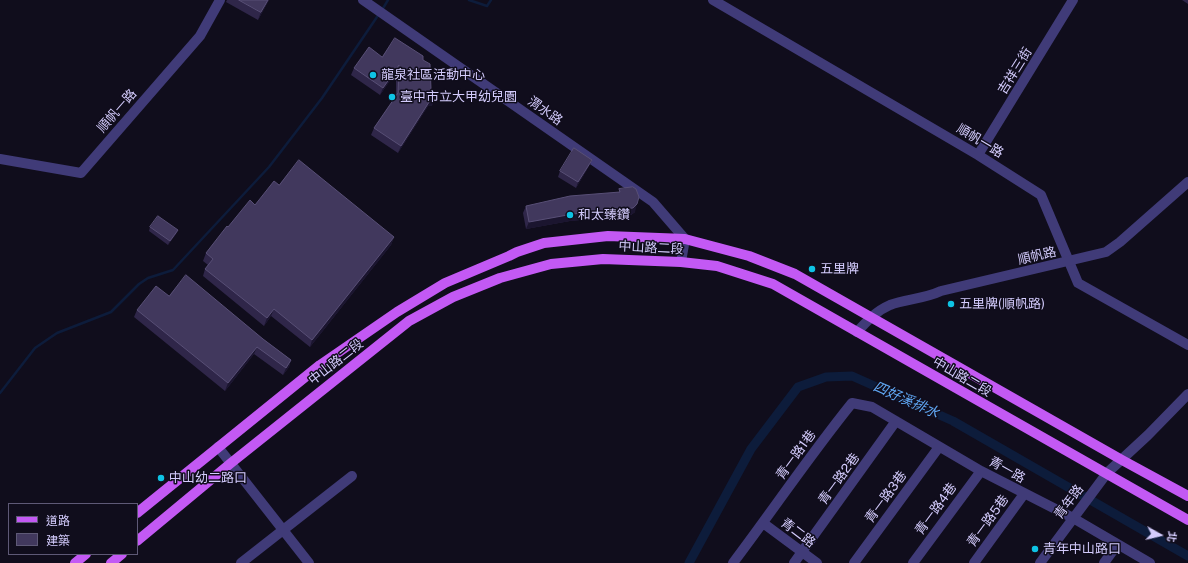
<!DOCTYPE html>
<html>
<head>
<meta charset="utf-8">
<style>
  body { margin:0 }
  #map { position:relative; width:1188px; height:563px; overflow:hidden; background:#100d1c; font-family:"Public Sans","Noto Sans TC",sans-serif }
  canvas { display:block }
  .legend { position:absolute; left:8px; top:503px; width:130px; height:52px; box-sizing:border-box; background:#100d1c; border:1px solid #5e5976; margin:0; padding:5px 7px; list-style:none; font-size:12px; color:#d3cbfc }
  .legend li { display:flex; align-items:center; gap:8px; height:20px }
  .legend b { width:20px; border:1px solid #5e5976 }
  .north { position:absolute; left:1140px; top:515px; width:40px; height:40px; -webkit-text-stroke:3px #100d1c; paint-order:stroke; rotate:98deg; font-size:11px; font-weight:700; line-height:16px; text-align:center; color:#d3cbfc }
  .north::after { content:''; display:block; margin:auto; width:14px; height:18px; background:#d3cbfc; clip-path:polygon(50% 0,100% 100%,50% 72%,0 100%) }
</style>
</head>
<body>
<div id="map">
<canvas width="1188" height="563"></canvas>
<ul class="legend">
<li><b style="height:5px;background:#c359f4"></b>道路</li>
<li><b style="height:11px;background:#41385d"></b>建築</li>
</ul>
<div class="north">北</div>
</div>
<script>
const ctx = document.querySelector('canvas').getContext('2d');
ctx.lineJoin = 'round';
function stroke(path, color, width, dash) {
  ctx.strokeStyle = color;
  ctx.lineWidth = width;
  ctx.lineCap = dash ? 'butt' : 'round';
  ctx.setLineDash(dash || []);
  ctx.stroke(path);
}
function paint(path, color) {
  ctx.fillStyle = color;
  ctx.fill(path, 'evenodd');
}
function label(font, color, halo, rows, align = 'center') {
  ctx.font = font + ' "Public Sans","Noto Sans TC",sans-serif';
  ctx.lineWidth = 3;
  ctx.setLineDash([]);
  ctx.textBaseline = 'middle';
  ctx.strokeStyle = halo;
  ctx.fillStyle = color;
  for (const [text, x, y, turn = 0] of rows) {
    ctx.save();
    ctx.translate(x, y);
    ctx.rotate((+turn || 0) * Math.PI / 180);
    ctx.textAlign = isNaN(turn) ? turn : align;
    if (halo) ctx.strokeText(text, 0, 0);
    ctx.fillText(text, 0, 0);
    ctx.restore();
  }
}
stroke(new Path2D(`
  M 469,0 L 487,6 L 491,0
  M 382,10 L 388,0
  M 0,393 L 35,348 L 57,333 L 111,312 L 139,284 L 148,278 L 173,270 L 269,167 L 322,98 L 379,14`), '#0d1c3b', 2.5);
stroke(new Path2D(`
  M 689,563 L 751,449 L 798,387 L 826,377 L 852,376 L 953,421 L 1188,556`), '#0d1c3b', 9);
stroke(new Path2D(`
  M 363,0 L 653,202 L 685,239 L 681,262
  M 713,0 L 978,155 L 1041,195 L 1078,283 L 1188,345
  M 978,155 L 1073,0
  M 0,159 L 81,173 L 200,36 L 220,0
  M 218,447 L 309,563
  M 763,523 L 817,563
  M 241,563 L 352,476
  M 733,563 C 773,510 810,455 852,403 L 872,407 L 981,471 L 1073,518 L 1150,563
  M 794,563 L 896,421
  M 854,563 L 939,447
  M 913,563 L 981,471
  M 974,563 L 1024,494
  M 1040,563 L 1107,473 L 1148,435 L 1188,394
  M 1104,563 L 1117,545`), '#403b78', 10);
stroke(new Path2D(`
  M 857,332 C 867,321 876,311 890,305 C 906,299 924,299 941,291 L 1106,252 L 1120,242 L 1188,182`), '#403b78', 10);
stroke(new Path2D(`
  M 137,513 L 320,365 L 397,312 L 445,283 L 509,256 L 517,252 L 544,243 L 608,236 L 685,239 L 749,256 L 795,274 L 1122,460 L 1188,496
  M 137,541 L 231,463 L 409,321 L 453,297 L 500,278 L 551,264 L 603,259 L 681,262 L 717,266 L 773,284 L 1188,520
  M 75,563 L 86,554
  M 111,563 L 122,554`), '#c359f4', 10);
paint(new Path2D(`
  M 227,0 L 269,0 L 258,20 L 226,2 Z
  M 1182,0 L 1188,0 L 1188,4 Z
  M 382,57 L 423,60 L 431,89 L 432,106 L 428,106 L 398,153 L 371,135 L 374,128 L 396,97 L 396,72 L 380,95 L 351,75 L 354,68 Z
  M 592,160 L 589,166 L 576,188 L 558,177 L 560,171 Z
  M 279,185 L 394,237 L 391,245 L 310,347 L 271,316 L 264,326 L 203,276 L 205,269 L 208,265 L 203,261 L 206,253 L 228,227 Z
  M 619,189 L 635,212 L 631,215 L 570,221 L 526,229 L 523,213 L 526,206 L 619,192 Z
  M 150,227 L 178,230 L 176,234 L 168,245 L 149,231 Z
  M 169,296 L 263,339 L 291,360 L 289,367 L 283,375 L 254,354 L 225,391 L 134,317 L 137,310 Z`), '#2f2649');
paint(new Path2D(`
  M 268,0 L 269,0 L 258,20 L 261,12 Z
  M 399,65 L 396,72 L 380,95 L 383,88 Z
  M 431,99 L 435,99 L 432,106 L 428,106 L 398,153 L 401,146 Z
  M 592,160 L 589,166 L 576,188 L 578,182 Z
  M 637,204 L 635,212 L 631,215 L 570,221 L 526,229 L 529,222 L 573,214 Z
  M 178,230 L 176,234 L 168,245 L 170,241 Z
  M 394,237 L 391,245 L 310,347 L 312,340 Z
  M 274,309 L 271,316 L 264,326 L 267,318 Z
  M 257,347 L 254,354 L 225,391 L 228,383 Z
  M 291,360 L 289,367 L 283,375 L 286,368 Z`), '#1b152f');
const building = new Path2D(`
  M 239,0 L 268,0 L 261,12 Z
  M 395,38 L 423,56 L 423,60 L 430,64 L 431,89 L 435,94 L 435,99 L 431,99 L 401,146 L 374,128 L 398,93 L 399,65 L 383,88 L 354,68 L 369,47 L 382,57 Z
  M 574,148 L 592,160 L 578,182 L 560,171 Z
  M 299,160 L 394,237 L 312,340 L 274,309 L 267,318 L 205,269 L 213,259 L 206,253 L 227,226 L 228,227 L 250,200 L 255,205 L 274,181 L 279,185 Z
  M 633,187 L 636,189 L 639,197 L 637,204 L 633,208 L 573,214 L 529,222 L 526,206 L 570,196 L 620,192 L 619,189 Z
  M 158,216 L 178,230 L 170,241 L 150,227 Z
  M 186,275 L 263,339 L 291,360 L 286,368 L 257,347 L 228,383 L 137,310 L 156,286 L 169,296 Z`);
paint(building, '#41385d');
stroke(building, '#584f76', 1);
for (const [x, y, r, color] of [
  [373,75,4,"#0ec3e4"],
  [392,97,4,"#0ec3e4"],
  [570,215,4,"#0ec3e4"],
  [812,269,4,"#0ec3e4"],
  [951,304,4,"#0ec3e4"],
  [161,478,4,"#0ec3e4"],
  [1035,549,4,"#0ec3e4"]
]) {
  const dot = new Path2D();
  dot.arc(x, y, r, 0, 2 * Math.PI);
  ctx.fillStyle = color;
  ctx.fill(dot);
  stroke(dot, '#100d1c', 1.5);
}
label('13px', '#d3cbfc', '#100d1c', [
  ["吉祥三街",1015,71,-58],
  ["順帆一路",117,111,-49],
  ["渭水路",545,111,35],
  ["順帆一路",980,141,31],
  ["中山路二段",651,248,3],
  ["順帆路",1037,256,-13],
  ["中山路二段",336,362,-38],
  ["中山路二段",962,377,30],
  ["青一路1巷",796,455,-54],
  ["青一路",1007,470,29],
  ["青一路2巷",839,479,-54],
  ["青一路3巷",886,497,-54],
  ["青年路",1069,502,-53],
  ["青一路4巷",936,509,-54],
  ["青一路5巷",988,521,-54],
  ["青二路",798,533,37]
]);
label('13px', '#d3cbfc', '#100d1c', [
  ["龍泉社區活動中心",381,75],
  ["臺中市立大甲幼兒園",400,97],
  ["和太臻鑽",578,215],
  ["五里牌",820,269],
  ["五里牌(順帆路)",959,304],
  ["中山幼二路口",169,478],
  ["青年中山路口",1043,549]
], 'left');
label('italic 14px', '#60a8f5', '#100d1c', [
  ["四好溪排水",906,400,24]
]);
</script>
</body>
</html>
